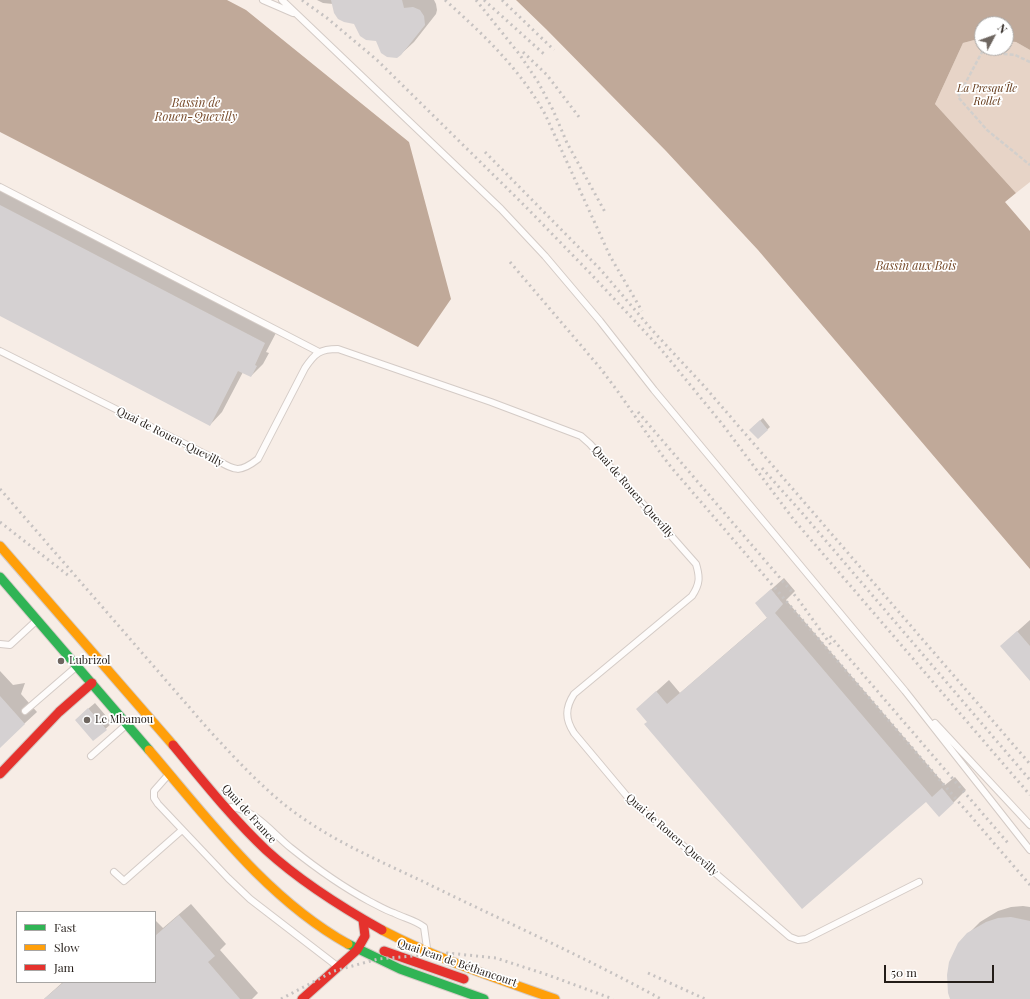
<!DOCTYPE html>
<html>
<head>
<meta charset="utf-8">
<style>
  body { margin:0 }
  #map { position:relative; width:1030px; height:999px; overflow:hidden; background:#f7ede6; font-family:"Playfair Display",serif }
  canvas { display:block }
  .legend { position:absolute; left:16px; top:911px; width:140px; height:72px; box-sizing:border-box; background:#fff; border:1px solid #a7a5a3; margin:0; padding:5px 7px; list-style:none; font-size:12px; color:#241d18 }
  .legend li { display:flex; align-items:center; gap:8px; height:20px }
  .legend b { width:20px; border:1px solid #a7a5a3 }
  .north { position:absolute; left:974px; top:16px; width:40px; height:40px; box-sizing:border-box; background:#fff; border:1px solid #a7a5a3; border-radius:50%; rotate:49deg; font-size:11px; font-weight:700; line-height:16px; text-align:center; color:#241d18 }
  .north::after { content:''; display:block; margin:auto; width:14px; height:18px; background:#6e6660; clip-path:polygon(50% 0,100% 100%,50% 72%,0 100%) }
  .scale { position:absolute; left:884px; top:965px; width:110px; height:18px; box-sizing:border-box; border:2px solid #241d18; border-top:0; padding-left:5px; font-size:12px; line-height:14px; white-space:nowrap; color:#241d18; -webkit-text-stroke:3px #fff; paint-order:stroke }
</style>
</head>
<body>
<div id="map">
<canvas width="1030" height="999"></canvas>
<ul class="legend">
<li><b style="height:5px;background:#30b455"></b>Fast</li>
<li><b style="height:5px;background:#ff9f0a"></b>Slow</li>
<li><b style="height:5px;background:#e5322d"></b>Jam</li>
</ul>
<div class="north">N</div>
<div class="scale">50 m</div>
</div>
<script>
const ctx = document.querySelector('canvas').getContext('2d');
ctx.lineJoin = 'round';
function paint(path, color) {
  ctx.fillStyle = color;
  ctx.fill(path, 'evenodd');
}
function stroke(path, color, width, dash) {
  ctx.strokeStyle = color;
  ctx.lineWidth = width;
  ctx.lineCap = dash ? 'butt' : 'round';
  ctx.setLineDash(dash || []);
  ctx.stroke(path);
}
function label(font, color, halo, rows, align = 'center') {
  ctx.font = font + ' "Playfair Display",serif';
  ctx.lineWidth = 3.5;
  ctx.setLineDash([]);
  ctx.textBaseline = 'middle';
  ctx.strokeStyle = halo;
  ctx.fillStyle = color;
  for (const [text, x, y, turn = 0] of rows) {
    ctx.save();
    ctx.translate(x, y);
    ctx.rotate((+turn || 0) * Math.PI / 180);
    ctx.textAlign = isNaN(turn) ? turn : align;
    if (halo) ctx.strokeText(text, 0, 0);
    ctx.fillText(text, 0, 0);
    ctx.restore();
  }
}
paint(new Path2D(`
  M 982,38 L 982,48 L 1006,48 L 1006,41 L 1016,42 L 1030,50 L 1030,182 L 1016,193 L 935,104 L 963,43 Z`), '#e7d4c7');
paint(new Path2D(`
  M 0,0 L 227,0 L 246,10 L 409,142 L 451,299 L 418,347 L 0,132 Z
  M 516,0 L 1030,0 L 1030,50 L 1016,42 L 1006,41 L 1006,24 L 982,24 L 982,38 L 963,43 L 935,104 L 1016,193 L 1005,202 L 1030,231 L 1030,569 L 758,250 L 666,151 L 546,29 Z`), '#c0a999');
paint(new Path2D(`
  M 317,0 L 434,0 L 436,4 L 437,10 L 436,14 L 414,42 L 401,54 L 377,40 L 333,4 L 323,3 Z
  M 0,186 L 277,331 L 266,352 L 269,353 L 263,364 L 251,376 L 243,372 L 222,412 L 210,425 L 0,315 Z
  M 763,418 L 770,427 L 758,438 L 753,427 Z
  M 784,578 L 795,591 L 786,600 L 945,785 L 955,777 L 966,790 L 953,803 L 926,801 L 648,722 L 637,709 L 669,680 L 680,693 L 768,617 L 756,603 Z
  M 1030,620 L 1030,679 L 1001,646 Z
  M 0,671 L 13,685 L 25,683 L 21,694 L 37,712 L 0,746 Z
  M 95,703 L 112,723 L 93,740 L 82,714 Z
  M 191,904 L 226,944 L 220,950 L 258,993 L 252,999 L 44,999 L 63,982 L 155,982 L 155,920 L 163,928 Z
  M 1023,906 L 1030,907 L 1030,999 L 951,999 L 968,934 L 980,922 L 998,911 L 1011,907 Z`), '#0003');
paint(new Path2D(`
  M 331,0 L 402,0 L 404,8 L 413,7 L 420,10 L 424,16 L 425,25 L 401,55 L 397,58 L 387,57 L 381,53 L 376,41 L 366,40 L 360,36 L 354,24 L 344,22 L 338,19 L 334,13 Z
  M 0,205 L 265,343 L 255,365 L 257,366 L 251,377 L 238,371 L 210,426 L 0,316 Z
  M 760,420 L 768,430 L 758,439 L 749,430 Z
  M 771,589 L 783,604 L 775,613 L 932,797 L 942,788 L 954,803 L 939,817 L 926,802 L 802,909 L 644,724 L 647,722 L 636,709 L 656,691 L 667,704 L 767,618 L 755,603 Z
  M 1017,631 L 1030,646 L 1030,681 L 1000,646 Z
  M 0,696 L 25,724 L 0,748 Z
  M 88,708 L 107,730 L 93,741 L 75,720 Z
  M 179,915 L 215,956 L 208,962 L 240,999 L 44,999 L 64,982 L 155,982 L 155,936 Z
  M 1011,917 L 1030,921 L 1030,999 L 950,999 L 948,993 L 947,975 L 949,962 L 958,943 L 967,933 L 986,922 L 998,918 Z`), '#d5d1d2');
const lane = new Path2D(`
  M 263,0 L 293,13
  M 282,0 L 501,209 L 545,256 L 600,321 L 654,390 L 905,691 L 1030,850
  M 0,187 L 319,352
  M 0,351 L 217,460 C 235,471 240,473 258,459 L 305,368 C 315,353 320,349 338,349 L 491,402 L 581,436 L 590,444 L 696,564 C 700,577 700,584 692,596 L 574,694 C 565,708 565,719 574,733 L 631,801 L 790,937 L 798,940 L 806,939 L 919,882
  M 0,644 L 10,645 L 36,621
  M 25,711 L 76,667
  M 935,723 L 1030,825
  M 91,756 L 126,725
  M 169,774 L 154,791 L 154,798 L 158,804 L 228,878 L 250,899 L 337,966
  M 231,807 C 256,810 272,833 291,848 C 316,868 341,886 369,901 C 377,905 385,910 394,913 C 404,918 415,920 424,927 L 427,948
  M 114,872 L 124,881 L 182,830`);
const fast = new Path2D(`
  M 0,577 L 149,750
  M 348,944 L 400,969 L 484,999`);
const slow = new Path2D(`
  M 0,546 L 173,745
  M 149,750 C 209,820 267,899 348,944
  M 382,930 C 437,959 496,978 555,999`);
const jam = new Path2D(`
  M 173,745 C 203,781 232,818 266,850 C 301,882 341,907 382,930
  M 0,774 L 59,712 L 92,683
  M 384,951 L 464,979
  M 302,999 L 357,950 L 365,936 L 363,920`);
stroke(lane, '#d4cbc6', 8);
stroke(fast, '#d4cbc6', 11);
stroke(slow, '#d4cbc6', 11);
stroke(jam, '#d4cbc6', 11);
stroke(new Path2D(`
  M 1030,62 L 1015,55 L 982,52 L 958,97 L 987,130 L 1030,165`), '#d2cfcc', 2.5, [4, 2]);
stroke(lane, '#fefcfb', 6);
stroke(fast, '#30b455', 9);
stroke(slow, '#ff9f0a', 9);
stroke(jam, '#e5322d', 9);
stroke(new Path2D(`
  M 302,0 L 327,18 L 377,60 L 526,207 L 590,273 L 660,348 L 723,425 L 794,520 L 1030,795
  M 445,0 C 484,35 519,68 545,114 L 610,256 L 642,311
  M 476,0 L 520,55 L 538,82 L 553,110 L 567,143 L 605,212
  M 484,0 L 545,55
  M 502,0 L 554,50
  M 523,52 L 547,75 L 579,117
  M 485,152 L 600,269 L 653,331 L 704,386 L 1030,764
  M 510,262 L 607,376
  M 603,372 C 627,402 647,436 671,467 L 1030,885
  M 638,412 L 798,599 L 831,645
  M 762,468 L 803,514 L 1030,780
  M 0,489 L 209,730 C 232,755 254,779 280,801 C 322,836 373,858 422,881 C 501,920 583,956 661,999
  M 0,522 L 69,576
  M 830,636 L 1008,843
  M 648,973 L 705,999
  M 281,999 L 334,971 L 378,959 L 448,953 L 496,958 L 548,975 L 613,999`), '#c6c2c1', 3, [2, 4]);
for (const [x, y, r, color] of [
  [61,661,4,"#6e6660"],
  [87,720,4,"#6e6660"]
]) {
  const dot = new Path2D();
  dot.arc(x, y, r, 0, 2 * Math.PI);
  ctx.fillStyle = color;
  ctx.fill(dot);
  stroke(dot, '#fff', 1.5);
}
label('italic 11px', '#663c1c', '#fff', [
  ["La Presqu'Île",987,89],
  ["Rollet",987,102]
]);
label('11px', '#241d18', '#fff', [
  ["Quai de Rouen-Quevilly",170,437,27],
  ["Quai de Rouen-Quevilly",633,492,49],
  ["Quai de France",249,814,48],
  ["Quai de Rouen-Quevilly",672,835,41],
  ["Quai Jean de Béthancourt",457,963,19]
]);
label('11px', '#241d18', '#fff', [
  ["Lubrizol",69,661],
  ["Le Mbamou",95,720]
], 'left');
label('italic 12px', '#774b2b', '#fff', [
  ["Bassin de",196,103],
  ["Rouen-Quevilly",196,117],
  ["Bassin aux Bois",916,266]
]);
</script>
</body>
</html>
